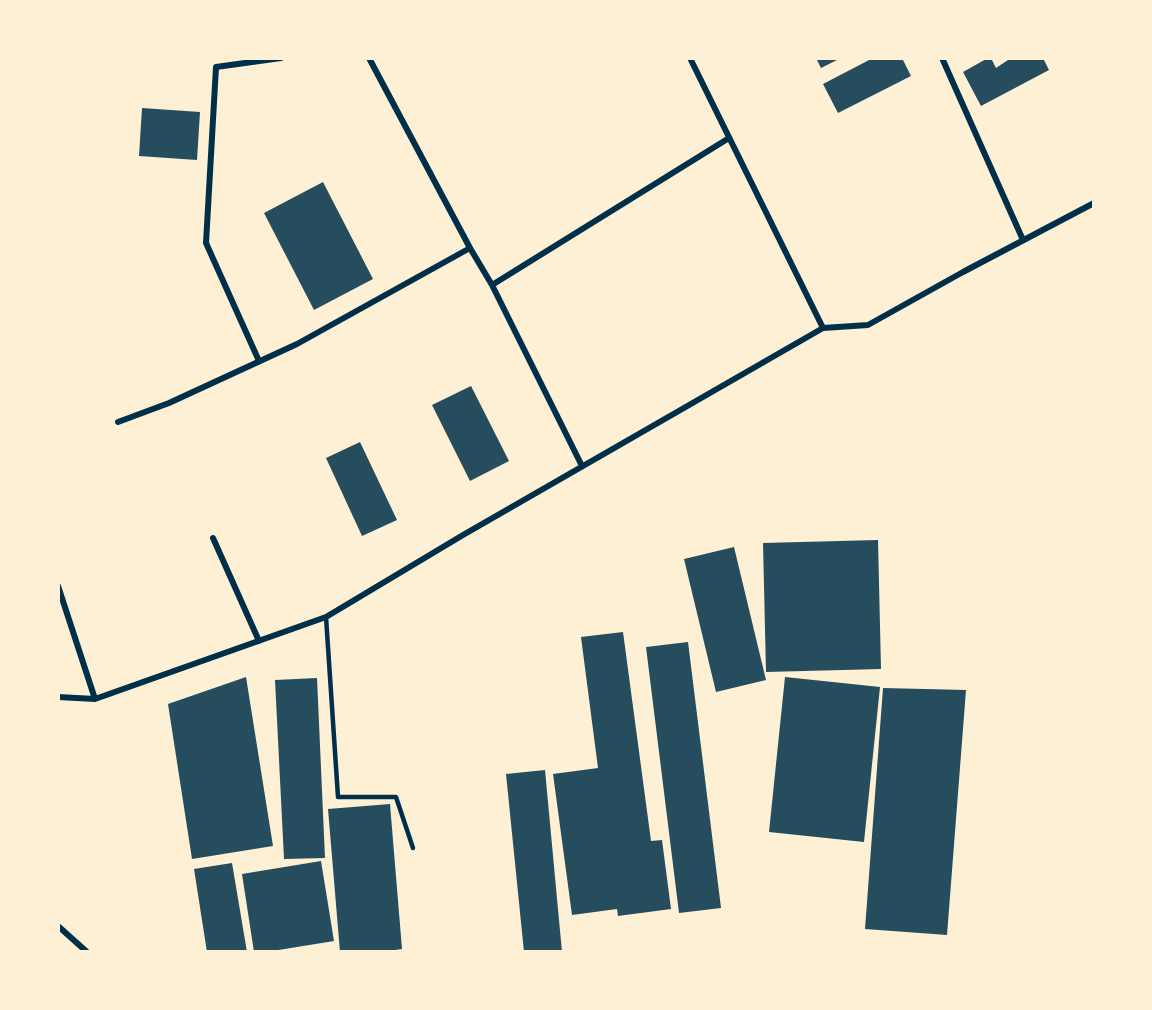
<!DOCTYPE html>
<html>
<head>
<meta charset="utf-8">
<style>
  body { margin:0 }
  #map { position:relative; width:1152px; height:1010px; overflow:hidden; background:#fdf0d5; font-family:Cabin,sans-serif }
  canvas { display:block }
  .frame { position:absolute; inset:0; border:60px solid #fdf0d5; pointer-events:none }
</style>
</head>
<body>
<div id="map">
<canvas width="1152" height="1010"></canvas>
<div class="frame"></div>
</div>
<script>
const ctx = document.querySelector('canvas').getContext('2d');
ctx.lineJoin = 'round';
function paint(path, color) {
  ctx.fillStyle = color;
  ctx.fill(path, 'evenodd');
}
function stroke(path, color, width, dash) {
  ctx.strokeStyle = color;
  ctx.lineWidth = width;
  ctx.lineCap = dash ? 'butt' : 'round';
  ctx.setLineDash(dash || []);
  ctx.stroke(path);
}
paint(new Path2D(`
  M 816,58 L 841,58 L 821,68 Z
  M 873,58 L 902,58 L 911,76 L 838,113 L 823,84 Z
  M 988,58 L 991,58 L 996,68 L 1011,58 L 1043,58 L 1049,70 L 981,106 L 963,72 Z
  M 142,108 L 200,112 L 197,160 L 139,156 Z
  M 323,182 L 373,279 L 314,310 L 264,213 Z
  M 471,386 L 509,461 L 470,481 L 432,405 Z
  M 360,442 L 397,520 L 362,536 L 326,458 Z
  M 878,540 L 881,669 L 766,672 L 763,543 Z
  M 734,547 L 766,680 L 716,692 L 684,559 Z
  M 623,632 L 651,841 L 662,840 L 671,909 L 618,916 L 617,909 L 572,915 L 553,774 L 598,768 L 581,637 Z
  M 688,642 L 721,908 L 679,913 L 646,647 Z
  M 246,677 L 273,846 L 192,859 L 168,704 Z
  M 785,677 L 880,687 L 864,842 L 769,832 Z
  M 317,678 L 325,858 L 284,859 L 275,680 Z
  M 883,688 L 966,690 L 947,935 L 865,929 Z
  M 545,770 L 562,952 L 524,952 L 506,774 Z
  M 390,804 L 402,949 L 381,952 L 340,952 L 328,809 Z
  M 321,861 L 334,941 L 266,952 L 254,952 L 242,874 Z
  M 232,863 L 247,952 L 207,952 L 194,869 Z`), '#264d5e');
stroke(new Path2D(`
  M 326,617 L 338,797 L 396,797 L 413,848`), '#003049', 4.5);
stroke(new Path2D(`
  M 942,58 L 1023,240
  M 470,248 L 492,285 L 582,466
  M 492,285 L 729,138
  M 823,328 L 868,325 L 963,272 L 1094,203
  M 259,361 L 206,243 L 216,67 L 281,58
  M 118,422 L 169,403 L 297,344 L 470,248 L 369,58
  M 213,538 L 259,641
  M 58,586 L 95,699
  M 58,697 L 95,699 L 326,617 L 463,535 L 823,328 L 690,58
  M 58,926 L 87,952`), '#003049', 6);
</script>
</body>
</html>
